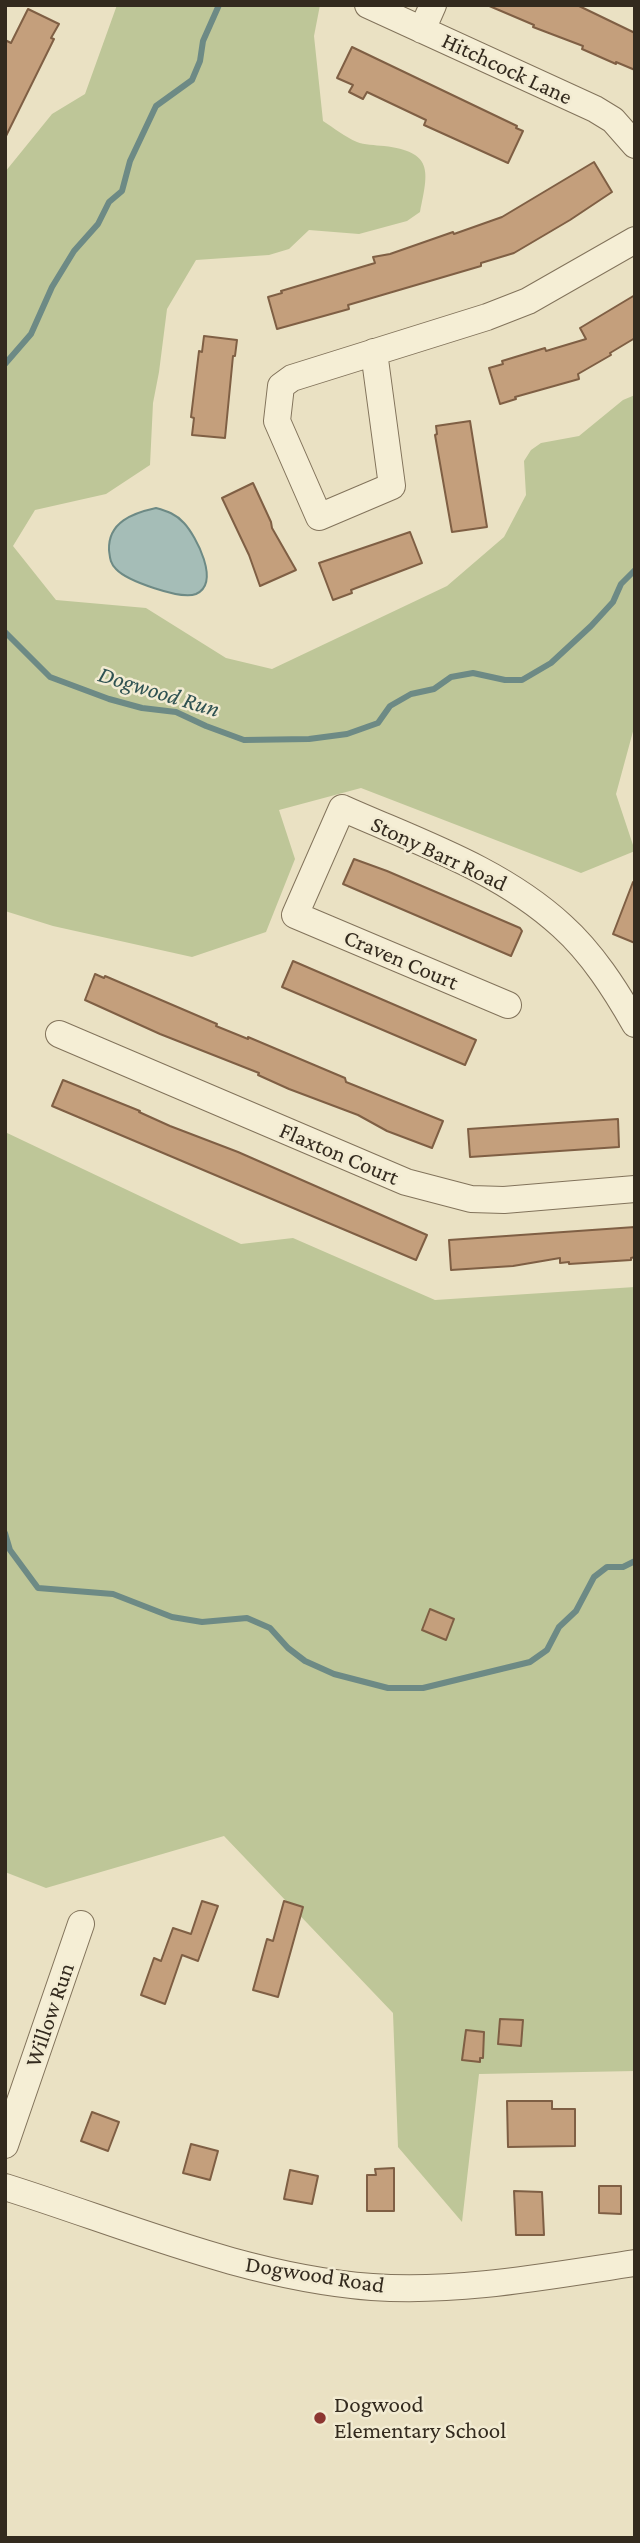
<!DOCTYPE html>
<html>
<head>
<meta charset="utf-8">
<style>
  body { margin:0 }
  #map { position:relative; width:640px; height:2543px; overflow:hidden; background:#eae1c3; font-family:"Crimson Pro",serif }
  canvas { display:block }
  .frame { position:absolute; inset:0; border:7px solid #332a1e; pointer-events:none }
</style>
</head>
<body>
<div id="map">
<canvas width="640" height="2543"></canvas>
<div class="frame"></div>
</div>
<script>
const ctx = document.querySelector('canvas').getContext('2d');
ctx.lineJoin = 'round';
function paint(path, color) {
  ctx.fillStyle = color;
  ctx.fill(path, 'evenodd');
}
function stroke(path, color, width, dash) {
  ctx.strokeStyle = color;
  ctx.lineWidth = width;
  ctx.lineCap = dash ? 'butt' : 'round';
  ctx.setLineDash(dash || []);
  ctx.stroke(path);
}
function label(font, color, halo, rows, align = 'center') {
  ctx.font = font + ' "Crimson Pro",serif';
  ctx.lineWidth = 5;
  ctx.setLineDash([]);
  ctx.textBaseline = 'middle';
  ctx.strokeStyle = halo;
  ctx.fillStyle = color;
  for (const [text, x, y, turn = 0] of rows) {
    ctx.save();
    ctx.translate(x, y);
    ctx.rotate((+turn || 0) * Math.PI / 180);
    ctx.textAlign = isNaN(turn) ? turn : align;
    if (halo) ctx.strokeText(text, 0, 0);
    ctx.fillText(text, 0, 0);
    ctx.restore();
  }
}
paint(new Path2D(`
  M 117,5 L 320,5 L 314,36 L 323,121 C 334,128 345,137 357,142 C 364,145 375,145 384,146 C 433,152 429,170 420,212 L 407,221 L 359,234 L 309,230 L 289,249 L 269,255 L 196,260 L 167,309 L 159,372 L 153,403 L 150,465 L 106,494 L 35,510 L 13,546 L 56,600 L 146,608 L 226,658 L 272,669 L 447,586 L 504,537 L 526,495 L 524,461 L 531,450 L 541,443 L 579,436 L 623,400 L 635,395 L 635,724 L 616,794 L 635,851 L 581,873 L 361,788 L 279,810 L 295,859 L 266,932 L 192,957 L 53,926 L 5,911 L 5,172 L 52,114 L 85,94 Z
  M 5,1132 L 241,1244 L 293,1238 L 435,1300 L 635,1287 L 635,2071 L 479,2074 L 462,2222 L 398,2147 L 393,2013 L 224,1836 L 46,1888 L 5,1872 Z`), '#bec698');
const water = new Path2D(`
  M 156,508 C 167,511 176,514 184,523 C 196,536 221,583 196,594 C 181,600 127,581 116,569 C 110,563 110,558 109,550 C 108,522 133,513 156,508 Z`);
paint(water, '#a5bdb7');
stroke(water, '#6d8a85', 2);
stroke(new Path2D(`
  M 5,364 L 31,334 L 52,287 L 74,251 L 98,224 L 109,202 L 122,191 L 130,161 L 156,106 L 192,80 L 200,61 L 203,41 L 219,5
  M 5,632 L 50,677 L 109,699 L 142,708 L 176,712 L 206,726 L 244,740 L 309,739 L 347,734 L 378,723 L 390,706 L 411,694 L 434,689 L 451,677 L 473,673 L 505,680 L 522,680 L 551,663 L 591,626 L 613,602 L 621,584 L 635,570
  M 5,1533 L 10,1550 L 38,1588 L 113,1594 L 172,1617 L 202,1622 L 247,1618 L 270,1628 L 288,1648 L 305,1661 L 334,1674 L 388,1688 L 423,1688 L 530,1662 L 547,1650 L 559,1627 L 576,1611 L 594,1577 L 607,1567 L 623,1567 L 635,1561`), '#6d8a85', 6);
const building = new Path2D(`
  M 487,5 L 577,5 L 635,33 L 635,70 L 616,62 L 616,64 L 582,49 L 583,46 L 533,27 L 534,25 Z
  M 28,9 L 59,24 L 51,38 L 54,39 L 5,138 L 5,40 L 11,43 Z
  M 352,47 L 517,126 L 516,128 L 523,131 L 508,163 L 424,125 L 426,120 L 367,92 L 363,99 L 349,92 L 353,85 L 337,78 Z
  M 594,162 L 612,192 L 570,220 L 514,253 L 481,263 L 481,266 L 348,305 L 349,309 L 277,329 L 268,297 L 282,293 L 281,291 L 375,263 L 373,257 L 390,254 L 453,232 L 454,234 L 502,217 Z
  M 635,295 L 635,338 L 610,353 L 611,355 L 578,374 L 579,379 L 515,397 L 516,399 L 500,404 L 489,368 L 503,364 L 502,361 L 545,348 L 546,351 L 586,339 L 580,328 Z
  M 204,336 L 237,340 L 235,356 L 233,356 L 225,438 L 192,435 L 194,418 L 191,417 L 199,351 L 202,352 Z
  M 470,421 L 487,527 L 452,532 L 435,435 L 437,434 L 436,426 Z
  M 253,483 L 271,522 L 272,528 L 296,570 L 260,586 L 249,555 L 222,498 Z
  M 410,532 L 422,563 L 351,590 L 352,593 L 333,600 L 319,563 Z
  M 354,859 L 387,871 L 520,928 L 522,931 L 511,956 L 343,884 Z
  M 633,882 L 635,882 L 635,943 L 613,934 Z
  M 293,961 L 476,1040 L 465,1065 L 282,987 Z
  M 95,974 L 104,978 L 105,976 L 217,1024 L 216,1026 L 248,1039 L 248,1037 L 345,1078 L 346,1082 L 443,1121 L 432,1148 L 387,1131 L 358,1115 L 289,1089 L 258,1075 L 259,1073 L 160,1034 L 85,1000 Z
  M 63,1080 L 140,1111 L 139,1112 L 170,1126 L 238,1152 L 427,1235 L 416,1260 L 52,1106 Z
  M 618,1119 L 619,1147 L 470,1157 L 468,1129 Z
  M 635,1227 L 635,1257 L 631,1258 L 631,1260 L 569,1264 L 569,1262 L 560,1263 L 560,1258 L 513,1266 L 451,1270 L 449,1240 Z
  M 430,1609 L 454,1619 L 446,1640 L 422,1630 Z
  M 202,1901 L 218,1906 L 198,1961 L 182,1955 L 165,2004 L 141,1995 L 154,1958 L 161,1961 L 173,1928 L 191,1934 Z
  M 284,1901 L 303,1907 L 278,1997 L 253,1990 L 267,1939 L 273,1941 Z
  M 500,2019 L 523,2020 L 521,2046 L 498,2044 Z
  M 466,2030 L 484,2032 L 483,2058 L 480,2058 L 480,2062 L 462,2060 Z
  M 507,2101 L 552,2101 L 552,2109 L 575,2109 L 575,2146 L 508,2147 Z
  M 92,2112 L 119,2122 L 108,2151 L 81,2141 Z
  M 191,2144 L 218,2151 L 210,2180 L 183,2173 Z
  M 394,2168 L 394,2211 L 367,2211 L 367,2175 L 376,2175 L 375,2169 Z
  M 290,2170 L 318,2176 L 312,2204 L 284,2199 Z
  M 599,2186 L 621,2186 L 621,2214 L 599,2213 Z
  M 514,2191 L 542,2192 L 544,2235 L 516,2235 Z`);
paint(building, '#c49f7c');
stroke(building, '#7f5f44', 2);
const minor = new Path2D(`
  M 368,5 L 595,109 L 613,120 L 635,145
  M 422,30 L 433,5
  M 374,352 L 392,486 L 319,517 L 277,421 L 281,386 L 292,378 L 487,317 L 528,301 L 635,240
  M 508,1005 L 295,915 L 342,808 C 418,842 500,869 562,926 C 592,953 615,989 635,1024
  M 59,1034 L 406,1182 L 471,1199 L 504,1200 L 635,1189
  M 5,2145 L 81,1924
  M 5,2187 C 126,2225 244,2277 372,2287 C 460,2293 548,2276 635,2263`);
stroke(minor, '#82735b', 28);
stroke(minor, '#f5eed5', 26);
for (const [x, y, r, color] of [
  [320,2418,7,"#8c3631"]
]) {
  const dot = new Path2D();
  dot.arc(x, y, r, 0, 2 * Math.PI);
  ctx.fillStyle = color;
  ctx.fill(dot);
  stroke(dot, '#f2ebd2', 2.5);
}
label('23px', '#332a1e', '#f2ebd2', [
  ["Hitchcock Lane",507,69,25],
  ["Stony Barr Road",439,854,25],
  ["Craven Court",401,960,23],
  ["Flaxton Court",339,1154,23],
  ["Willow Run",50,2015,-71],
  ["Dogwood Road",315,2275,9]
]);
label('23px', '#332a1e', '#f2ebd2', [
  ["Dogwood",334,2405],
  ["Elementary School",334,2431]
], 'left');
label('italic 24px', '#2f5252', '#f2ebd2', [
  ["Dogwood Run",159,692,17]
]);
</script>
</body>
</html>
